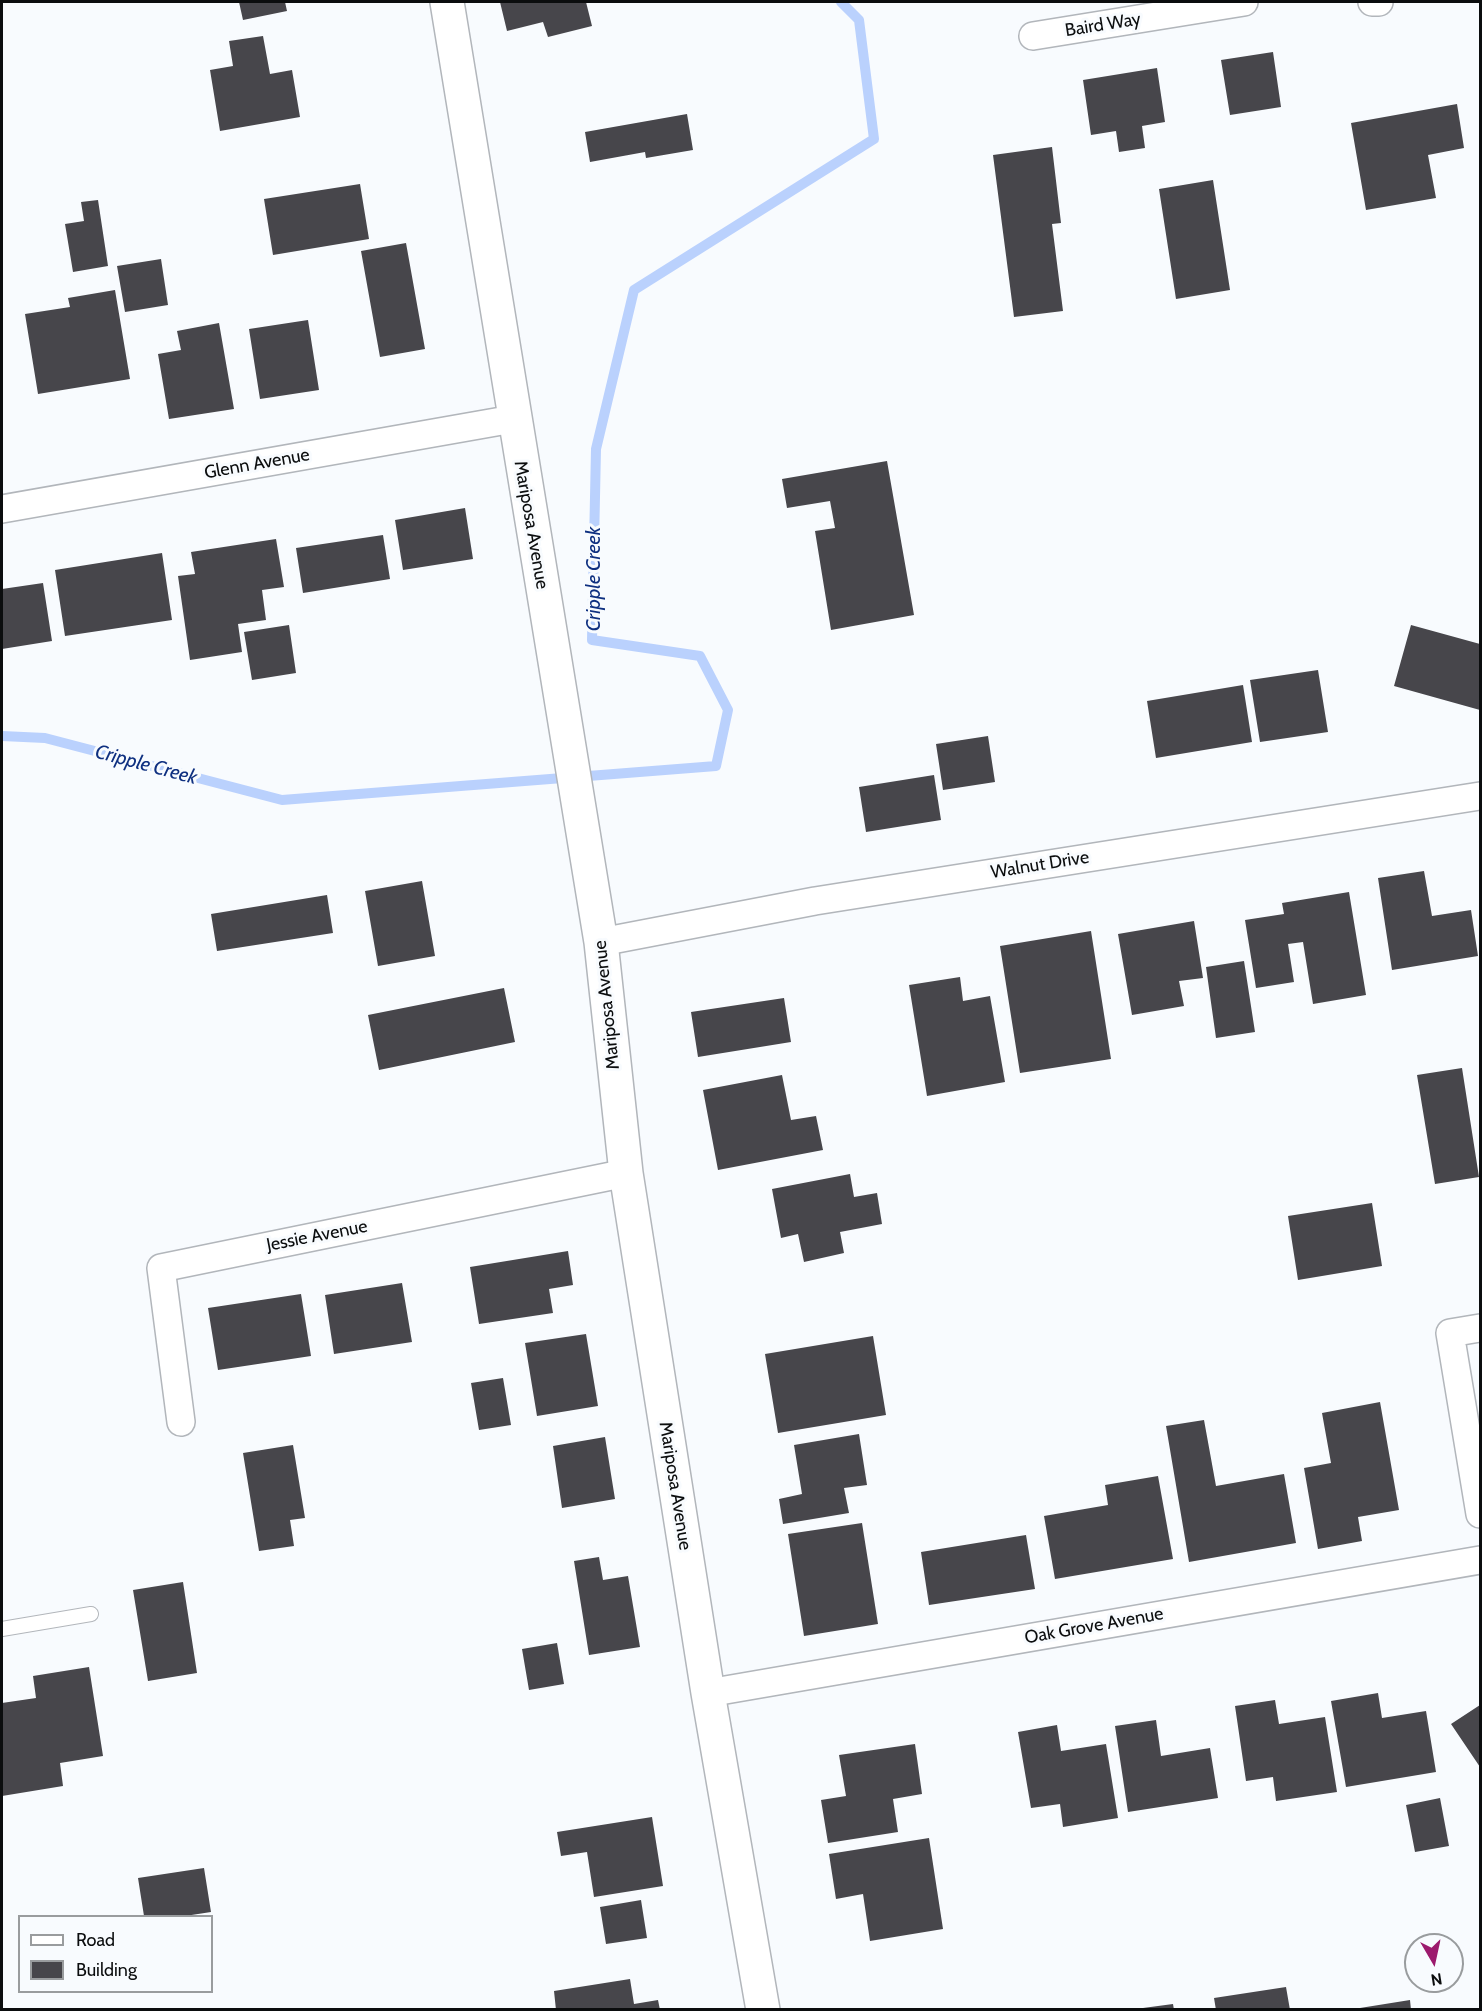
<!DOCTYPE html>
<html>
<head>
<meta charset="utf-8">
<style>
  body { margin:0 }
  #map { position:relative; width:1482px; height:2011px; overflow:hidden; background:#f8fbfe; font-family:Cabin,sans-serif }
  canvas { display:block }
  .frame { position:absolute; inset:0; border:3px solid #0b0d0e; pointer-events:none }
  .legend { position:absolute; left:18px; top:1915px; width:195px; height:78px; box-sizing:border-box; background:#f8fbfe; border:2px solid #999c9e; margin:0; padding:8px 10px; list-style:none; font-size:18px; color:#0b0d0e }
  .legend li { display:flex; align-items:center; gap:12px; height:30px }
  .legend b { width:30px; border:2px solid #999c9e }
  .north { position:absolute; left:1404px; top:1933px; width:60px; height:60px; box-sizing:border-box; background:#f8fbfe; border:2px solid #999c9e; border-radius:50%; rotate:171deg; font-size:16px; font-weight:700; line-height:24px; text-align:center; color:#0b0d0e }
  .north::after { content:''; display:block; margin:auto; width:21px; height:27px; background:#9c1a6d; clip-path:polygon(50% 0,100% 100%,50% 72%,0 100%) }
</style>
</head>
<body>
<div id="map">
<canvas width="1482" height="2011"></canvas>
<div class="frame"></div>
<ul class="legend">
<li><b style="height:8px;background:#fff"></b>Road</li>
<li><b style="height:16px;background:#47464b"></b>Building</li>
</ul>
<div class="north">N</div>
</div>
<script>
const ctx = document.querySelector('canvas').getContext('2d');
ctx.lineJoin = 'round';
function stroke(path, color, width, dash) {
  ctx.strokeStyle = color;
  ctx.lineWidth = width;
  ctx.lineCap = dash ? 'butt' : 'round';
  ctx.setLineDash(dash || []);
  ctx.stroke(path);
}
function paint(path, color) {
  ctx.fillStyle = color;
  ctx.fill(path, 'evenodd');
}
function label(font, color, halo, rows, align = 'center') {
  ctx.font = font + ' Cabin,sans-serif';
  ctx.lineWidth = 6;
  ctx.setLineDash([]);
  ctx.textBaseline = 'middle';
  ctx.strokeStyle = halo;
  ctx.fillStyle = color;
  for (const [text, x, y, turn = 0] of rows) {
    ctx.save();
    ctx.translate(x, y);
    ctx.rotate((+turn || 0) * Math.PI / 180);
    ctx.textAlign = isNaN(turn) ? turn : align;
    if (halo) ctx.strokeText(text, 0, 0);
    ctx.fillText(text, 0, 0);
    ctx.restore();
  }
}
stroke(new Path2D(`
  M 2,736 L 45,738 L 282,800 L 716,766 L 728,710 L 700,656 L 592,640 L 596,449 L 634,290 L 874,139 L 859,20 L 841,2`), '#bad1fd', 10);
paint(new Path2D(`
  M 239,2 L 285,2 L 287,11 L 243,20 Z
  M 500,2 L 586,2 L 592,26 L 548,37 L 543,22 L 507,31 Z
  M 263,36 L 270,74 L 292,70 L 300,117 L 220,131 L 210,70 L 233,66 L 229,41 Z
  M 1273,52 L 1281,107 L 1230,115 L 1221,60 Z
  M 1157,68 L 1165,122 L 1142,126 L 1145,148 L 1119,152 L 1116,131 L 1091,135 L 1083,80 Z
  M 1457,104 L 1464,148 L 1428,155 L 1436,198 L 1366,210 L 1351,123 Z
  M 687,114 L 693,150 L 646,158 L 645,152 L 590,162 L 585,132 Z
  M 1052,147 L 1061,223 L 1052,224 L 1063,311 L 1014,317 L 993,155 Z
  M 1213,180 L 1230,290 L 1176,299 L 1159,189 Z
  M 360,184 L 369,239 L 273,255 L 264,199 Z
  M 98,200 L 108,266 L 73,272 L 65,224 L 84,221 L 81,202 Z
  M 406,243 L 425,349 L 380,357 L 361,251 Z
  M 161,259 L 168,305 L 125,312 L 117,266 Z
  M 115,290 L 130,379 L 38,394 L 25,314 L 70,307 L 68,298 Z
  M 308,320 L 319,390 L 260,399 L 249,329 Z
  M 219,323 L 234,409 L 169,419 L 158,354 L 181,350 L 177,331 Z
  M 887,461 L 914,615 L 831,630 L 815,531 L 835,528 L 830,501 L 787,508 L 782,479 Z
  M 465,508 L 473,559 L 403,570 L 395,520 Z
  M 383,535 L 390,579 L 303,593 L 296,548 Z
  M 276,539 L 284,587 L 262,590 L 266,620 L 238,624 L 242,652 L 190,660 L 178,576 L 195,574 L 191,552 Z
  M 162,553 L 172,620 L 65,636 L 55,570 Z
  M 43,583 L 52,641 L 2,649 L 2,589 Z
  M 289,625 L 296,673 L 252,680 L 244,632 Z
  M 1411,625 L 1480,644 L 1480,710 L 1394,686 Z
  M 1318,670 L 1328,732 L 1260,742 L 1250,680 Z
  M 1243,685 L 1252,742 L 1156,758 L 1147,701 Z
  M 988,736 L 995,782 L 943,790 L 936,744 Z
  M 934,775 L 941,820 L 866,832 L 859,787 Z
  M 1424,871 L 1432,916 L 1471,910 L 1478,956 L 1392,970 L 1378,878 Z
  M 422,881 L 435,956 L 378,966 L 365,891 Z
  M 1349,892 L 1366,995 L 1313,1004 L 1303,942 L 1288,944 L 1294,982 L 1256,988 L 1245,920 L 1284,914 L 1282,903 Z
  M 327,895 L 333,933 L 217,951 L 211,914 Z
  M 1194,921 L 1203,978 L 1179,981 L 1184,1006 L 1132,1015 L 1118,934 Z
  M 1091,931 L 1111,1059 L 1020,1073 L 1000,946 Z
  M 1244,961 L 1255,1032 L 1216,1038 L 1206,967 Z
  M 960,977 L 963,1001 L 990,996 L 1005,1082 L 927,1096 L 909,985 Z
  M 504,988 L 515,1042 L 379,1070 L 368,1015 Z
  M 784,998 L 791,1042 L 698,1057 L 691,1012 Z
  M 1462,1068 L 1479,1177 L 1435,1184 L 1417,1075 Z
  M 782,1075 L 791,1120 L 816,1116 L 823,1150 L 718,1170 L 703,1090 Z
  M 850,1174 L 854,1197 L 877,1193 L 882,1224 L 840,1232 L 844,1253 L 804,1262 L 798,1234 L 781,1238 L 772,1189 Z
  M 1372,1203 L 1382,1266 L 1298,1280 L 1288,1216 Z
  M 568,1251 L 573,1285 L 549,1289 L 553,1313 L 479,1324 L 470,1267 Z
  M 402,1283 L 412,1342 L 334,1354 L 325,1295 Z
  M 301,1294 L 311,1356 L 218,1370 L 208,1308 Z
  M 586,1334 L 598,1406 L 537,1416 L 525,1343 Z
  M 873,1336 L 886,1415 L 778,1433 L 765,1354 Z
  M 503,1378 L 511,1425 L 479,1430 L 471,1383 Z
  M 1380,1402 L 1399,1510 L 1358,1517 L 1362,1541 L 1318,1549 L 1304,1468 L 1331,1463 L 1322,1413 Z
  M 1204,1420 L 1216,1486 L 1284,1474 L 1296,1543 L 1189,1562 L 1166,1426 Z
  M 859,1434 L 867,1485 L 844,1488 L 849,1513 L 783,1524 L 779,1499 L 802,1494 L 794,1445 Z
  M 605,1437 L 615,1499 L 562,1508 L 553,1446 Z
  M 293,1445 L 305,1518 L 290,1520 L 294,1546 L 259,1551 L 243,1453 Z
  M 1158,1476 L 1173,1559 L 1055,1579 L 1044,1516 L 1108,1505 L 1105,1485 Z
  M 862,1523 L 878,1624 L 804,1636 L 788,1534 Z
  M 1026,1535 L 1035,1589 L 929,1605 L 921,1552 Z
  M 599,1557 L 603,1580 L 628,1576 L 640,1647 L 589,1655 L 574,1561 Z
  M 183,1582 L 197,1673 L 148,1681 L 133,1590 Z
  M 557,1643 L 564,1684 L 529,1690 L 522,1649 Z
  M 89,1667 L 103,1756 L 60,1763 L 63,1786 L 2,1796 L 2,1703 L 36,1698 L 33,1676 Z
  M 1378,1693 L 1382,1718 L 1426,1711 L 1436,1772 L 1346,1787 L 1331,1701 Z
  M 1275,1700 L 1279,1724 L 1325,1717 L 1337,1792 L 1276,1801 L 1273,1777 L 1246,1781 L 1235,1706 Z
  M 1480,1705 L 1480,1767 L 1451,1724 Z
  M 1156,1720 L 1161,1756 L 1210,1748 L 1218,1798 L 1128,1812 L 1115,1726 Z
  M 1057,1725 L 1061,1751 L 1106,1744 L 1118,1818 L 1063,1827 L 1060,1804 L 1031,1808 L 1018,1732 Z
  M 915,1744 L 922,1794 L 893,1799 L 898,1832 L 828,1843 L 821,1800 L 846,1796 L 839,1755 Z
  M 1440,1798 L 1449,1846 L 1415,1852 L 1406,1805 Z
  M 652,1817 L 663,1886 L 594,1897 L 587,1852 L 561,1856 L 557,1832 Z
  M 929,1838 L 943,1929 L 870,1941 L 863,1894 L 836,1899 L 829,1854 Z
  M 204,1868 L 211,1912 L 185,1916 L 144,1916 L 138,1878 Z
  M 641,1900 L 647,1938 L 606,1944 L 600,1907 Z
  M 630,1979 L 634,2004 L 658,2000 L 660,2010 L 556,2010 L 554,1991 Z
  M 1286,1987 L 1290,2010 L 1216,2010 L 1214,1998 Z
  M 1410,2000 L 1411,2010 L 1360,2010 L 1360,2008 Z
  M 1173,2004 L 1174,2010 L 1143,2010 L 1143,2008 Z`), '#47464b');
const lane = new Path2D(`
  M 2,1629 L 91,1614`);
const street = new Path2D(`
  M 1372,2 L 1379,2
  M 1033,36 L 1244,2
  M 2,509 L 513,419
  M 601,942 L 815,901 L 1480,796
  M 1480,1328 L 1450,1333 L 1480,1514
  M 181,1422 L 161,1268 L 626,1173
  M 708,1693 L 1480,1560`);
const secondary = new Path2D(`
  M 447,2 L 601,942 L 626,1173 L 708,1693 L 763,2010`);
stroke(lane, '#b2b6bb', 16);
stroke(street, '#b2b6bb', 30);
stroke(secondary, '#b2b6bb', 36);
stroke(lane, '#fff', 14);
stroke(street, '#fff', 27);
stroke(secondary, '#fff', 33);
label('18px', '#0b0d0e', '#f8fbfe', [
  ["Baird Way",1103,25,-9],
  ["Glenn Avenue",257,464,-10],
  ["Mariposa Avenue",531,525,80],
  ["Walnut Drive",1040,865,-9],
  ["Mariposa Avenue",607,1005,-96],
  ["Jessie Avenue",317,1236,-11],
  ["Mariposa Avenue",675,1486,81],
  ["Oak Grove Avenue",1094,1626,-10]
]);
label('italic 20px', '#0f3080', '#f8fbfe', [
  ["Cripple Creek",594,579,-90],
  ["Cripple Creek",146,765,15]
]);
</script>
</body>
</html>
